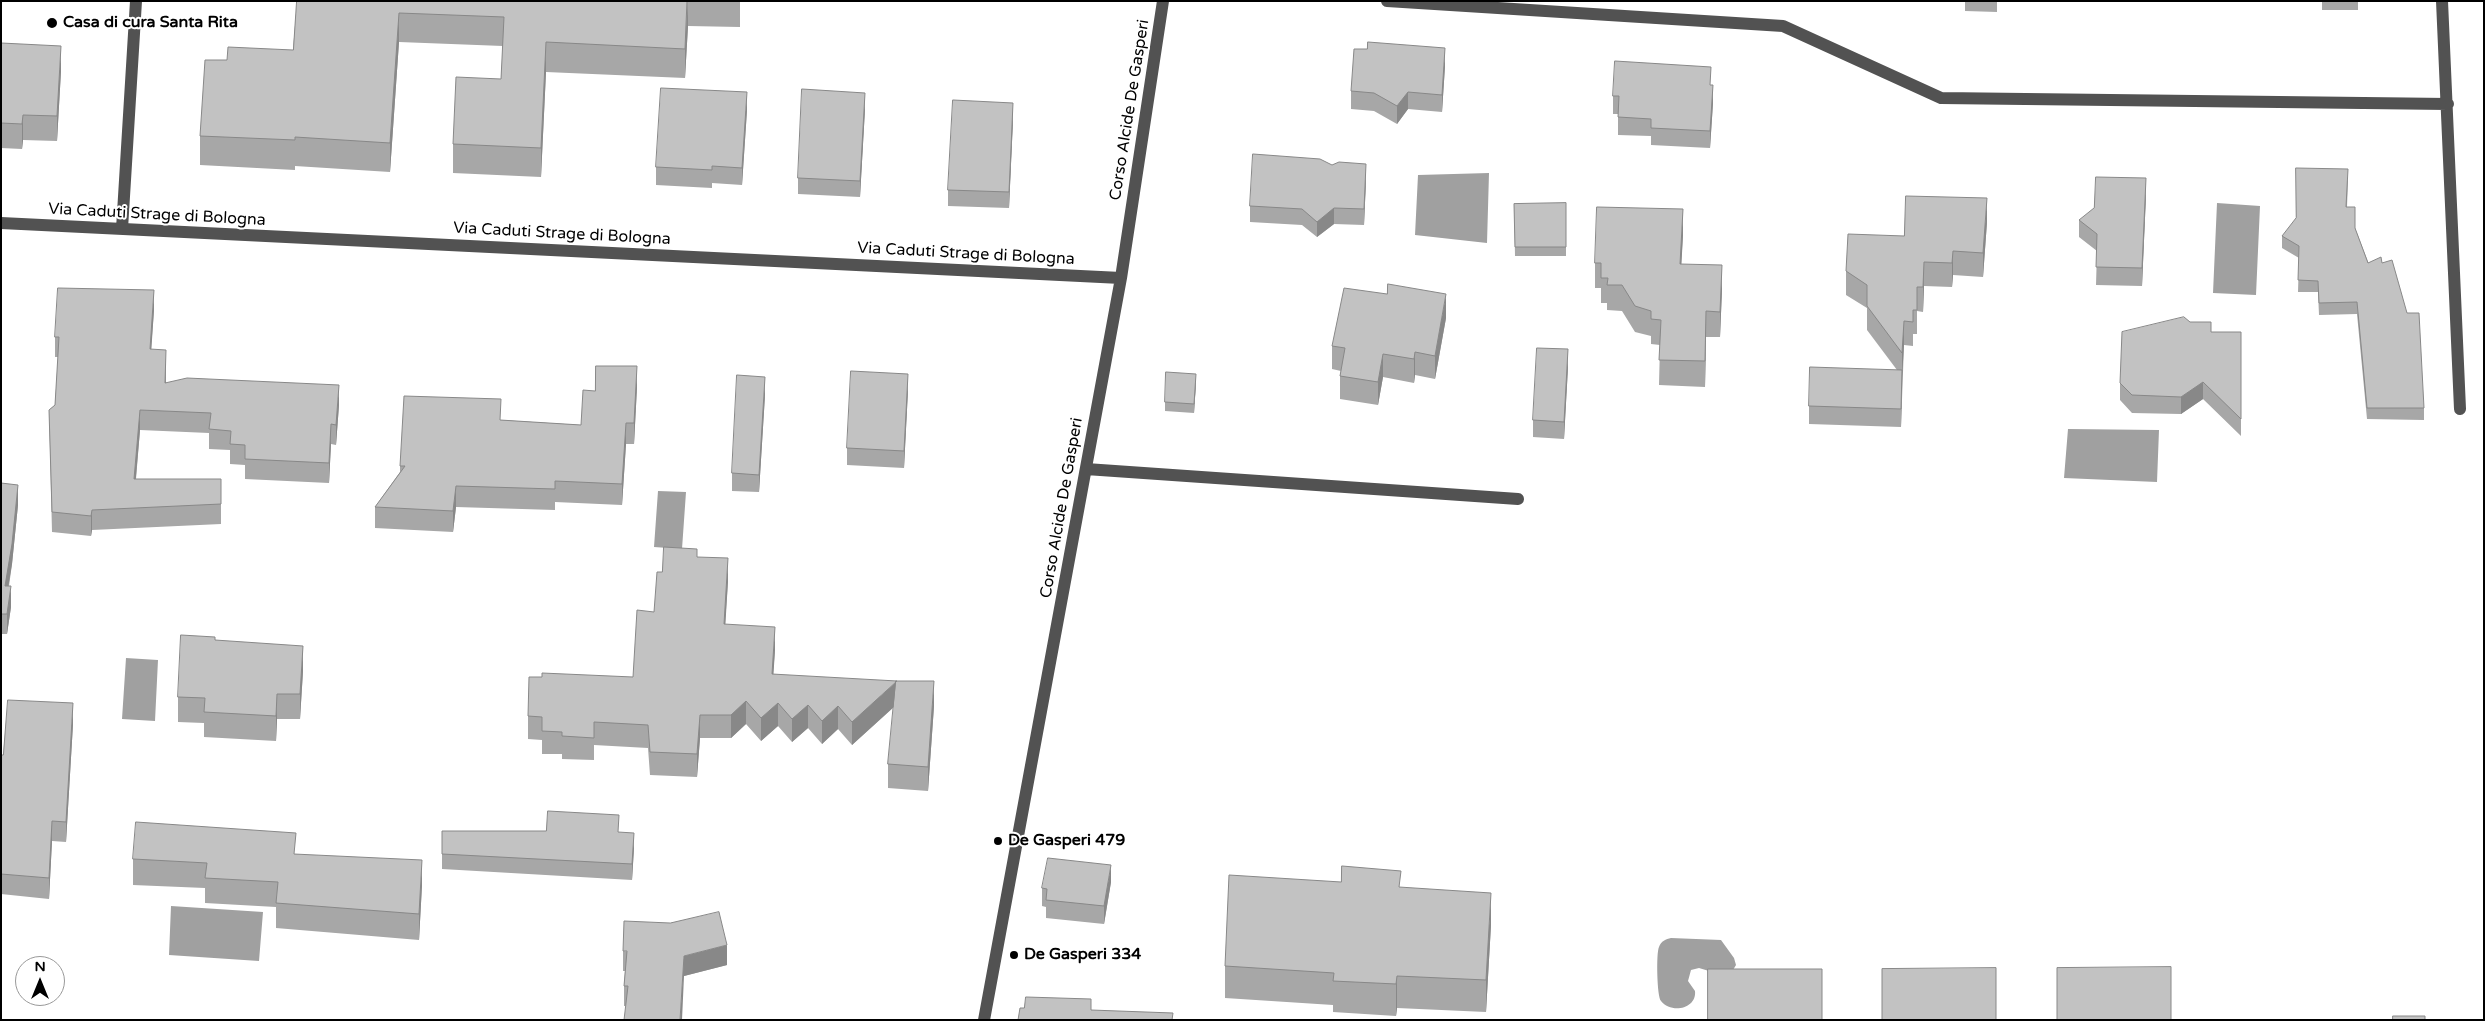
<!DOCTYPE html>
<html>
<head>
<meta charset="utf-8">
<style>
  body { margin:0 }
  #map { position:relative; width:2485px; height:1021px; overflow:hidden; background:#fff; font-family:"Varela Round",sans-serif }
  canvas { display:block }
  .frame { position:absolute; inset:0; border:2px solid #000; pointer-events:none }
  .north { position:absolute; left:15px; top:956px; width:50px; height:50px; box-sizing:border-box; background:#fff; border:1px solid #999; border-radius:50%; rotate:0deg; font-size:14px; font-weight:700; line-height:20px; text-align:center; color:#000 }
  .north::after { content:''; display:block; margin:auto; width:18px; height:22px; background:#000; clip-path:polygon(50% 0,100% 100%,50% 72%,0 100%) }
</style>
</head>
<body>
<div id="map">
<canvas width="2485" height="1021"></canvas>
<div class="frame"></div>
<div class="north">N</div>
</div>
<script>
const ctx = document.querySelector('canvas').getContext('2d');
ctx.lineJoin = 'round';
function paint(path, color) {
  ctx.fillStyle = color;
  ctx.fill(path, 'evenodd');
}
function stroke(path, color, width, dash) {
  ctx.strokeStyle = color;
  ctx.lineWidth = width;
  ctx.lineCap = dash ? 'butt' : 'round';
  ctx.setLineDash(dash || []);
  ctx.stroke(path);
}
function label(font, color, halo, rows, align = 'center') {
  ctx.font = font + ' "Varela Round",sans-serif';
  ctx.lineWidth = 4;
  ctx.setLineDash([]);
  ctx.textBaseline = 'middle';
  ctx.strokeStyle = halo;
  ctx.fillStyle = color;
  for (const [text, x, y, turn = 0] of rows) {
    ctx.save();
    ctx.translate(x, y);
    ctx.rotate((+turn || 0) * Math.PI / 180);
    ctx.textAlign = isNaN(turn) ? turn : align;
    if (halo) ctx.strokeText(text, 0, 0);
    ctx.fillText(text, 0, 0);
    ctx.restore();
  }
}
paint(new Path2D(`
  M 1489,173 L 1487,243 L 1415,235 L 1418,175 Z
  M 2217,203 L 2260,206 L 2256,295 L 2213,293 Z
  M 2068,429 L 2159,430 L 2157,482 L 2064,478 Z
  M 658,491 L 686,492 L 682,549 L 654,547 Z
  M 126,658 L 158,660 L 155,721 L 122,719 Z
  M 171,906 L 263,912 L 259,961 L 169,955 Z
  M 1671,938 L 1721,940 L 1734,958 L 1736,965 L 1733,970 L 1709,971 L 1699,968 L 1691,970 L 1688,981 L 1695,991 C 1697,1009 1671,1014 1661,1001 C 1657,997 1656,953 1659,947 C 1661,941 1666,939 1671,938 Z`), '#a0a0a0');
stroke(new Path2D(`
  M 1387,1 L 1783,26 L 1941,98 L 2448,104
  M 2442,1 L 2460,409
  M 1,223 L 1121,278
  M 122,229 L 136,1
  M 1086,469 L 1518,499
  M 984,1020 L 1121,278 L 1163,1`), '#525252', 12);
paint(new Path2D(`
  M 297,1 L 740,1 L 740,27 L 688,26 L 685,78 L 546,72 L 541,177 L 453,173 L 453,144 L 501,79 L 503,46 L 399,42 L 390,172 L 295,166 L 295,170 L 200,165 L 200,136 L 227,60 L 293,50 Z
  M 1965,1 L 1997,1 L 1997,12 L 1965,11 Z
  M 2322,1 L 2358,1 L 2358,10 L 2322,10 Z
  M 1,43 L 61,71 L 57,141 L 23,140 L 22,149 L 1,148 Z
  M 1445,66 L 1442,112 L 1408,109 L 1397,124 L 1374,111 L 1351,109 L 1351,91 Z
  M 1711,85 L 1713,103 L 1710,148 L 1651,145 L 1651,136 L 1618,135 L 1618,114 L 1613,114 L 1613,96 Z
  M 865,109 L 860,197 L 798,194 L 798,178 Z
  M 747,110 L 742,185 L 712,183 L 712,188 L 656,185 L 656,167 Z
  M 1013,120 L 1009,208 L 948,206 L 948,190 Z
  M 1366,180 L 1364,225 L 1334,224 L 1317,237 L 1302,225 L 1250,222 L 1250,206 Z
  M 2348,180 L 2347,207 L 2424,408 L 2424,420 L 2367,419 L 2357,314 L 2319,315 L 2318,292 L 2298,292 L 2299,258 L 2282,248 L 2282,236 Z
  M 2146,195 L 2142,286 L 2096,285 L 2097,251 L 2079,237 L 2079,220 Z
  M 1566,203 L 1566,256 L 1515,256 L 1514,204 Z
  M 1987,222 L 1983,277 L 1953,275 L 1952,287 L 1924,286 L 1923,312 L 1917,311 L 1917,334 L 1913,334 L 1913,346 L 1904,345 L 1901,427 L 1809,424 L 1809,406 L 1897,370 L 1867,330 L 1867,308 L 1846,295 L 1846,271 Z
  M 1683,235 L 1681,265 L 1722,290 L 1720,337 L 1706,337 L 1705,387 L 1659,385 L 1660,345 L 1651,344 L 1651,336 L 1635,332 L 1622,311 L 1607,310 L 1607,303 L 1601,303 L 1601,288 L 1595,288 L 1595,263 Z
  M 154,310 L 151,349 L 166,370 L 166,383 L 339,405 L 336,445 L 331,444 L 329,483 L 245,479 L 245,465 L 230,464 L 230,450 L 209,449 L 209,433 L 140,430 L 136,479 L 221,479 L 221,524 L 92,530 L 91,536 L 52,532 L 49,410 L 55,405 L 58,357 L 55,357 L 55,337 Z
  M 1446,318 L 1435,379 L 1415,375 L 1414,383 L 1383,377 L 1378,405 L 1340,399 L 1340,376 L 1341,371 L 1332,369 L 1332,346 Z
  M 2190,322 L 2211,332 L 2241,332 L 2241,436 L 2203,399 L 2181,414 L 2132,413 L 2120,400 L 2120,383 Z
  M 1568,367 L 1564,439 L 1533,437 L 1533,420 Z
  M 1196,383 L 1194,413 L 1165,411 L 1165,402 Z
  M 637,387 L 634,444 L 626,444 L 622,505 L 555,502 L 555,510 L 456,507 L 453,532 L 375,528 L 375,507 L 400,472 L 400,466 L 501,420 L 581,425 L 595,391 Z
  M 908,390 L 904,468 L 847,465 L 847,448 Z
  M 765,395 L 759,492 L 732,491 L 732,473 Z
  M 1,483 L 18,505 L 12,564 L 9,586 L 11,607 L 7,634 L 1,634 Z
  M 697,557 L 728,581 L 725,624 L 775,650 L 773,674 L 934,706 L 928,791 L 888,788 L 888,764 L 894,707 L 852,745 L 838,729 L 822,744 L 808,728 L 792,742 L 778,726 L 761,741 L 746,724 L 731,738 L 700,738 L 697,777 L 650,775 L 648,748 L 594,745 L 594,760 L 562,759 L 562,754 L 542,754 L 542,740 L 528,739 L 528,716 L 542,677 L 633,677 L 654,612 L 662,572 Z
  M 215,640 L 303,671 L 300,719 L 277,719 L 276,741 L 204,737 L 204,723 L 178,722 L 178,697 Z
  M 73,724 L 66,842 L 52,841 L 49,899 L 1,894 L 1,755 L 3,755 Z
  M 619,832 L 634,848 L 632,880 L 442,869 L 442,854 Z
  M 296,854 L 422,885 L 419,940 L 276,928 L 276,907 L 205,903 L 205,888 L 133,885 L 133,859 Z
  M 1111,882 L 1104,924 L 1046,918 L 1046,907 L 1042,906 L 1042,888 Z
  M 1401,888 L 1491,925 L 1486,1012 L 1397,1008 L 1396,1016 L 1333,1012 L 1333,1005 L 1225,998 L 1225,966 Z
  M 623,951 L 727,965 L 684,976 L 625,1006 L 624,1006 L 624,986 L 625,971 L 623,971 Z`), '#a7a7a7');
paint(new Path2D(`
  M 688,1 L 688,26 L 685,78 L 685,49 Z
  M 399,13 L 399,42 L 390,172 L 390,143 Z
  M 546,42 L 546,72 L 541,177 L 541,148 Z
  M 61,46 L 61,71 L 57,141 L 57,116 Z
  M 1445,48 L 1445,66 L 1442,112 L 1442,95 Z
  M 1713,85 L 1713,103 L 1710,148 L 1710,131 Z
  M 747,92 L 747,110 L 742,185 L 742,168 Z
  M 1408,92 L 1408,109 L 1397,124 L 1397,106 Z
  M 865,93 L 865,109 L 860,197 L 860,181 Z
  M 1013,103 L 1013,120 L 1009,208 L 1009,192 Z
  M 23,115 L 23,140 L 22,149 L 22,124 Z
  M 1366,164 L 1366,180 L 1364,225 L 1364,209 Z
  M 2146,178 L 2146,195 L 2142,286 L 2142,268 Z
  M 1987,198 L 1987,222 L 1983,277 L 1983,253 Z
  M 1334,208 L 1334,224 L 1317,237 L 1317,222 Z
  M 1683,209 L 1683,235 L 1680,290 L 1680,264 Z
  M 1953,251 L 1953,275 L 1952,287 L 1952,263 Z
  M 1924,262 L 1924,286 L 1923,312 L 1923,287 Z
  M 1722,265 L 1722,290 L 1720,337 L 1720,312 Z
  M 154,290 L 154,310 L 150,369 L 150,349 Z
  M 1446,294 L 1446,318 L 1435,379 L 1435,356 Z
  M 1706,311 L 1706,337 L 1705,387 L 1705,361 Z
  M 1904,321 L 1904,345 L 1902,378 L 1902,353 Z
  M 1568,349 L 1568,367 L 1564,439 L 1564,422 Z
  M 166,350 L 166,370 L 165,403 L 165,383 Z
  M 1415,352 L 1415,375 L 1414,383 L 1414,359 Z
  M 1383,354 L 1383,377 L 1378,405 L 1378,382 Z
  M 637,366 L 637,387 L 634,444 L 634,423 Z
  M 1902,370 L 1902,388 L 1901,427 L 1901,409 Z
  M 908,374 L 908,390 L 904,468 L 904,451 Z
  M 1196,374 L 1196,383 L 1194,413 L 1194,404 Z
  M 765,377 L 765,395 L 759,492 L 759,475 Z
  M 2203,382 L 2203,399 L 2181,414 L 2181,397 Z
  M 339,385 L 339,405 L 336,445 L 336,425 Z
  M 140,410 L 140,430 L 134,499 L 134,479 Z
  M 626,423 L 626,444 L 622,505 L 622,484 Z
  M 331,424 L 331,444 L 329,483 L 329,463 Z
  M 18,485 L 18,505 L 12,564 L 5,606 L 5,586 Z
  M 456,486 L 456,507 L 453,532 L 453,511 Z
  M 92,510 L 92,530 L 91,536 L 91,516 Z
  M 728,558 L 728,581 L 724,647 L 724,624 Z
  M 11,586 L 11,607 L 7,634 L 7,614 Z
  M 775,627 L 775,650 L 772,697 L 772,674 Z
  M 303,646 L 303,671 L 300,719 L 300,694 Z
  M 897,681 L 897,704 L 852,745 L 852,722 Z
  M 934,681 L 934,706 L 928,791 L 928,767 Z
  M 277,694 L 277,719 L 276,741 L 276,716 Z
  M 746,701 L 746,724 L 731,738 L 731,715 Z
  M 73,703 L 73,724 L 66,842 L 66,822 Z
  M 778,703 L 778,726 L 761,741 L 761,718 Z
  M 808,705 L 808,728 L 792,742 L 792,719 Z
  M 838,706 L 838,729 L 822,744 L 822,721 Z
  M 700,715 L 700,738 L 697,777 L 697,754 Z
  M 52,821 L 52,841 L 49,899 L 49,878 Z
  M 634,833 L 634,848 L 632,880 L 632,864 Z
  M 422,860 L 422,885 L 419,940 L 419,914 Z
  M 1111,865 L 1111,882 L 1104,924 L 1104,906 Z
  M 1491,893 L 1491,925 L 1486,1012 L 1486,980 Z
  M 727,945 L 727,965 L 684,976 L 682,1020 L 680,1020 L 684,956 Z
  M 1397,976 L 1397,1008 L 1396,1016 L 1396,984 Z`), '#888');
const building = new Path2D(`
  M 297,1 L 687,1 L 685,49 L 546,42 L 541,148 L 453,144 L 456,77 L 501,79 L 504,17 L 399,13 L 390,143 L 295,137 L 295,140 L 200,136 L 205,60 L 227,60 L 228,47 L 293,50 Z
  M 1368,42 L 1445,48 L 1442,95 L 1408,92 L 1397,106 L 1374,93 L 1351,91 L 1354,49 L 1367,49 Z
  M 1,43 L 61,46 L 57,116 L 23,115 L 22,124 L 1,123 Z
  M 1615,61 L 1711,67 L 1710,85 L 1713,85 L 1710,131 L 1651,128 L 1651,119 L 1618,117 L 1619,96 L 1613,96 Z
  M 661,88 L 747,92 L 742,168 L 712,166 L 712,170 L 656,167 Z
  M 802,89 L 865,93 L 860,181 L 798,178 Z
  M 953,100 L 1013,103 L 1009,192 L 948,190 Z
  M 1253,154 L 1320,159 L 1332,165 L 1339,162 L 1366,164 L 1364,209 L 1334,208 L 1317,222 L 1302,209 L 1250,206 Z
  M 2296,168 L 2348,169 L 2346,207 L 2355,207 L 2355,228 L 2368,263 L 2381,257 L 2382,263 L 2392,260 L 2407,313 L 2419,313 L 2424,408 L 2367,408 L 2357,302 L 2319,303 L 2318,281 L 2298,280 L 2299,246 L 2282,236 L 2296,218 Z
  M 2096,177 L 2146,178 L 2142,268 L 2096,267 L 2097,234 L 2079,220 L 2094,208 Z
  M 1906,196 L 1987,198 L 1983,253 L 1953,251 L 1952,263 L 1924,262 L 1923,287 L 1917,287 L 1917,310 L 1913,310 L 1913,322 L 1904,321 L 1902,353 L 1867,306 L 1867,285 L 1846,271 L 1848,234 L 1904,236 Z
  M 1566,203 L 1566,247 L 1515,247 L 1514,204 Z
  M 1597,207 L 1683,209 L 1680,264 L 1722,265 L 1720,312 L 1706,311 L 1705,361 L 1659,360 L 1661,320 L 1651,319 L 1651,311 L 1635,306 L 1622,285 L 1607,285 L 1608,278 L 1601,278 L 1601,263 L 1595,263 Z
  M 1388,284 L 1446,294 L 1435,356 L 1415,352 L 1414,359 L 1383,354 L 1378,382 L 1340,376 L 1345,348 L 1332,346 L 1344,288 L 1387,294 Z
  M 58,288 L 154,290 L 150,349 L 166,350 L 165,383 L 187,378 L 339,385 L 336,425 L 331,424 L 329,463 L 245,459 L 245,445 L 230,444 L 231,431 L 209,429 L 211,413 L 140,410 L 134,479 L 221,479 L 221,504 L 92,510 L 91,516 L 52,512 L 49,410 L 55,405 L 59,337 L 55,337 Z
  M 2184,317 L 2190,322 L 2211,322 L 2211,332 L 2241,332 L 2241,419 L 2203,382 L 2181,397 L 2132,395 L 2120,383 L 2122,332 Z
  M 1537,348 L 1568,349 L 1564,422 L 1533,420 Z
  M 596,366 L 637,366 L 634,423 L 626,423 L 622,484 L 555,481 L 555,489 L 456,486 L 453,511 L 375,507 L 405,466 L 400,466 L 404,396 L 501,399 L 500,420 L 581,425 L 583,390 L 595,391 Z
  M 1810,367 L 1902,370 L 1901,409 L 1809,406 Z
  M 851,371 L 908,374 L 904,451 L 847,448 Z
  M 1166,372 L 1196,374 L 1194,404 L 1165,402 Z
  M 737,375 L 765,377 L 759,475 L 732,473 Z
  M 1,483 L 18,485 L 12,544 L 5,586 L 11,586 L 7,614 L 1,614 Z
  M 664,547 L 697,549 L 697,557 L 728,558 L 724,624 L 775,627 L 772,674 L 897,681 L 852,722 L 838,706 L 822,721 L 808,705 L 792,719 L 778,703 L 761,718 L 746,701 L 731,715 L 700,715 L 697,754 L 650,752 L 648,725 L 594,722 L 594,738 L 562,736 L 562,732 L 542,731 L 542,717 L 528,716 L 529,677 L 542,677 L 542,673 L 633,677 L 637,610 L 654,612 L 657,572 L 662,572 Z
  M 181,635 L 215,637 L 215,640 L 303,646 L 300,694 L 277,694 L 276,716 L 204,712 L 205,698 L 178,697 Z
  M 896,681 L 934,681 L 928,767 L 888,764 Z
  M 8,700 L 73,703 L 66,822 L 52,821 L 49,878 L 1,874 L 1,755 L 3,755 Z
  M 548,811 L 619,815 L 618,832 L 634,833 L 632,864 L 442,854 L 442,831 L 546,831 Z
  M 136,822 L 296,833 L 294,854 L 422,860 L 419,914 L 276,903 L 278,882 L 205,878 L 207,863 L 133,859 Z
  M 1048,858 L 1111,865 L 1104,906 L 1046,900 L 1047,889 L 1042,888 Z
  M 1342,866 L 1401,871 L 1399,887 L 1491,893 L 1486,980 L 1397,976 L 1396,984 L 1333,981 L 1334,973 L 1225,966 L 1229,875 L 1341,882 Z
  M 719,912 L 727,945 L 684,956 L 680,1020 L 624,1020 L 628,986 L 624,986 L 627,951 L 623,951 L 624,921 L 670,923 Z
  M 2171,967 L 2171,1020 L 2057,1020 L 2057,968 Z
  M 1996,968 L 1996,1020 L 1882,1020 L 1882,969 Z
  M 1708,969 L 1822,969 L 1822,1020 L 1708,1020 Z
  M 1026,997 L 1091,999 L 1091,1010 L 1173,1013 L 1172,1020 L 1018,1020 L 1020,1008 L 1024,1008 Z
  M 2393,1016 L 2425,1016 L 2425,1020 L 2393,1020 Z`);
paint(building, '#c2c2c2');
stroke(building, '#888', 1);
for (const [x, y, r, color] of [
  [52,23,6,"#000"],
  [998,841,5,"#000"],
  [1014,955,5,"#000"]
]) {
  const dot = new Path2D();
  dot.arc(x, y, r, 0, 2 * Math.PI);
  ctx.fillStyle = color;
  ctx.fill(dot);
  stroke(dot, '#fff', 2);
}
label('bold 16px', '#000', '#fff', [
  ["Casa di cura Santa Rita",63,23],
  ["De Gasperi 479",1008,841],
  ["De Gasperi 334",1024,955]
], 'left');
label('16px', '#000', '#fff', [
  ["Corso Alcide De Gasperi",1130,110,-81],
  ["Via Caduti Strage di Bologna",157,215,3],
  ["Via Caduti Strage di Bologna",562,234,3],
  ["Via Caduti Strage di Bologna",966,254,3],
  ["Corso Alcide De Gasperi",1062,508,-80]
]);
</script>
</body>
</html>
